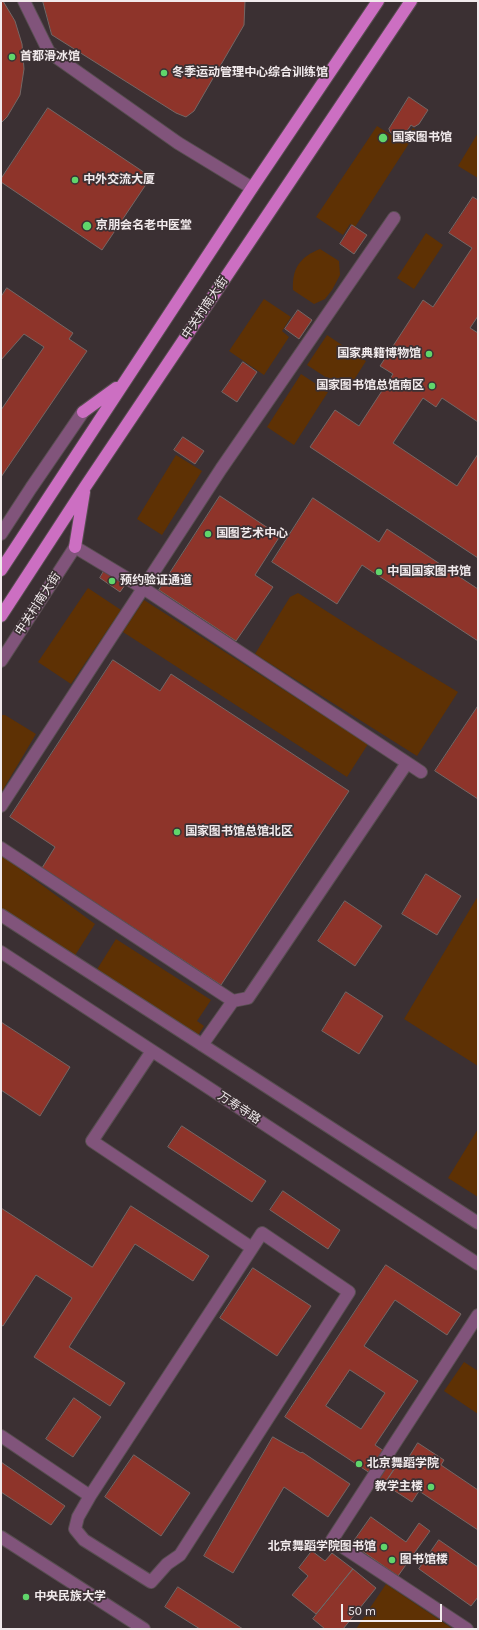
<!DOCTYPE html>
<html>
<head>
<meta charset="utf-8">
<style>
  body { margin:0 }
  #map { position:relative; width:479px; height:1630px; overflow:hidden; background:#3b3033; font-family:Karla,sans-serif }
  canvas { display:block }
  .frame { position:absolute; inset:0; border:2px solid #f1eaec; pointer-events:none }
  .scale { position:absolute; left:341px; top:1604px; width:101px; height:18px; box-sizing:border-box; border:2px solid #f1eaec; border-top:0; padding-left:5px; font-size:12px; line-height:14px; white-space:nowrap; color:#f1eaec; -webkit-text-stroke:3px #3b3033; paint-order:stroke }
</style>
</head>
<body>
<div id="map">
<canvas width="479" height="1630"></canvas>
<div class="frame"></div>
<div class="scale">50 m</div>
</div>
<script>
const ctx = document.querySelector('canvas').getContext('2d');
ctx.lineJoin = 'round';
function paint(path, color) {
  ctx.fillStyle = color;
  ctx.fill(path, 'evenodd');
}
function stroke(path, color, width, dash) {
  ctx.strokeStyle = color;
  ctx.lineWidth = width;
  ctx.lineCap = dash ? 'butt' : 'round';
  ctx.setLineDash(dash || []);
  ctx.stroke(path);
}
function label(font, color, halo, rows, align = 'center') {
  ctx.font = font + ' Karla,"Noto Sans SC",sans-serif';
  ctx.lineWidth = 3.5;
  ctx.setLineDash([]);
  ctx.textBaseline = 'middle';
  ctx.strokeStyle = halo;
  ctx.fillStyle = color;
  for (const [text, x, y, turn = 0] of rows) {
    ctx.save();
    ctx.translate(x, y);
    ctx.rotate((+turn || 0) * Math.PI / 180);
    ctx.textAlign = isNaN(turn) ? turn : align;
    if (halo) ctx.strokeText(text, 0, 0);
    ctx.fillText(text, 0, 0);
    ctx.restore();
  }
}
paint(new Path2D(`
  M 377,126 L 402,142 L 413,128 L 417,131 L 355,227 L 350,224 L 343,235 L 316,217 Z
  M 478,133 L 478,178 L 458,166 Z
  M 426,233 L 443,245 L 414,289 L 397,278 Z
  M 320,249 L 339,261 L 340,275 L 332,290 L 325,299 L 314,304 L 293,290 C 292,268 300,257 320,249 Z
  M 264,299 L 291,317 L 282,331 L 289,337 L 264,375 L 229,351 Z
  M 327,335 L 366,361 L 347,391 L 307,365 Z
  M 301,374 L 328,392 L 294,445 L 267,427 Z
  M 176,455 L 202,471 L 162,535 L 137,519 Z
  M 88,588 L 121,610 L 71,684 L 38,662 Z
  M 298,593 L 378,644 L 458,692 L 417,756 L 255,654 L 290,597 Z
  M 144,600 L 368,744 L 347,777 L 123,632 Z
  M 1,715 L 5,715 L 36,734 L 1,793 Z
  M 1,855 L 95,924 L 74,957 L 1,909 Z
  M 478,896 L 478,1066 L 404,1019 Z
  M 116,939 L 211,1000 L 197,1021 L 204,1026 L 197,1037 L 96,971 Z
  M 478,1129 L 478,1197 L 448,1178 Z
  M 464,1362 L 478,1371 L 478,1414 L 444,1391 Z
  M 386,1584 L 453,1629 L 356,1629 Z`), '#5e3104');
const building = new Path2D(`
  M 1,1 L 3,1 L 15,21 L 22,44 L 24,69 L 20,95 L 7,117 L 1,123 Z
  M 43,1 L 245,1 L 244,25 L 194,111 L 186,117 L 176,113 L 52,35 Z
  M 409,97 L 428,110 L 419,124 L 414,127 L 411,125 L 401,140 L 390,132 L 389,129 Z
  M 48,108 L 151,177 L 102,250 L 1,182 L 1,179 Z
  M 473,197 L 478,200 L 478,316 L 470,328 L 478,333 L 478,422 L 442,398 L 436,407 L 423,398 L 393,443 L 457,486 L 478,454 L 478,558 L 310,447 L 335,410 L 359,426 L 393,374 L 380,366 L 423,300 L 433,307 L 472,248 L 449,233 Z
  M 352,225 L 367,235 L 354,254 L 340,244 Z
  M 7,288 L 73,333 L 69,339 L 87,351 L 1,477 L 1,410 L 44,347 L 24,334 L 1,360 L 1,297 Z
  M 298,310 L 312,320 L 299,339 L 285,329 Z
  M 243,362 L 257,372 L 237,402 L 222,392 Z
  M 183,437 L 204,451 L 195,464 L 174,450 Z
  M 220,496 L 280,536 L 255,575 L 273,587 L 236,641 L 159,590 Z
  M 313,498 L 379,542 L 387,529 L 478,589 L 478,641 L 362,565 L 337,604 L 272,562 Z
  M 104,571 L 125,585 L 120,592 L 100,578 Z
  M 113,660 L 160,691 L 171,674 L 349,791 L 221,985 L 42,868 L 55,847 L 10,817 Z
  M 478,706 L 478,799 L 435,771 Z
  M 426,874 L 461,896 L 437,935 L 402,914 Z
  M 345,901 L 382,926 L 355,966 L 318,941 Z
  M 346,992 L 383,1016 L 359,1054 L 322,1031 Z
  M 1,1022 L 70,1067 L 40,1116 L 1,1090 Z
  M 182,1126 L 266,1181 L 252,1202 L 168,1147 Z
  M 283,1191 L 340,1230 L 328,1249 L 270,1210 Z
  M 131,1206 L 209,1256 L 193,1281 L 135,1244 L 69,1347 L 125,1383 L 110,1406 L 34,1357 L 72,1298 L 36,1275 L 3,1326 L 1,1325 L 1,1208 L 92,1267 Z
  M 386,1265 L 461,1314 L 447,1335 L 395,1300 L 364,1346 L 418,1381 L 375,1445 L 399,1461 L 385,1483 L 285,1417 ZM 350,1370 L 385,1393 L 361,1429 L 326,1406 Z
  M 253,1268 L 311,1306 L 277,1356 L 220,1318 Z
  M 74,1398 L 101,1417 L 73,1457 L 46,1439 Z
  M 273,1437 L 301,1453 L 302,1452 L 350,1484 L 328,1517 L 284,1487 L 233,1573 L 204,1556 Z
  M 418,1443 L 444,1460 L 441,1465 L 478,1490 L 478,1530 L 419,1491 L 412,1502 L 384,1484 L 400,1461 L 404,1464 Z
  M 134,1455 L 190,1493 L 161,1536 L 105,1497 Z
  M 1,1462 L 65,1506 L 51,1525 L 1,1492 Z
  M 371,1517 L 406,1542 L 419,1523 L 430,1531 L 398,1576 L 352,1544 Z
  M 439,1540 L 478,1567 L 478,1597 L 471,1606 L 419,1569 Z
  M 312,1551 L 325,1561 L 332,1553 L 353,1569 L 316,1614 L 292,1595 L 308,1576 L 299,1568 Z
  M 353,1569 L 376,1588 L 343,1629 L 325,1629 L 313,1619 Z
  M 178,1587 L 243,1629 L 200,1629 L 165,1607 Z`);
paint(building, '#8e342a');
stroke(building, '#746765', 1);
const minor = new Path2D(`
  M 24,1 L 49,52 L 178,143 L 252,188
  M 1,534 L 31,488 L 83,412
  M 1,661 L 75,547 L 143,588 L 421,772
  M 1,806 L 221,469 L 394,218
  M 1,848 L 233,1001 L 248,998 L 407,763
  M 1,915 L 478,1223
  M 1,952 L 478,1264
  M 202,1045 L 233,1001
  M 152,1051 L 92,1141 L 252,1248
  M 262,1233 L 349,1292 L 180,1555 L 167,1564 L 151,1582 L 84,1540 L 75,1529 L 78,1517 L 90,1496 Z
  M 1,1436 L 90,1496
  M 1,1537 L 144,1629
  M 467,1629 L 332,1540 L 478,1315`);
const major = new Path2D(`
  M 83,412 L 116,388
  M 75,547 L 84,492
  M 1,570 L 252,188 L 378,1
  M 1,616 L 85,487 L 411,1`);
stroke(minor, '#584e51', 14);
stroke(major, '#584e51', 14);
stroke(minor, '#81547b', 12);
stroke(major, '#cc6fc2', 12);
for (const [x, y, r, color] of [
  [12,57,4,"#60d56b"],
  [164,73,4,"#60d56b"],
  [383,138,5,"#60d56b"],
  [75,180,4,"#60d56b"],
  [87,226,5,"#60d56b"],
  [429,354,4,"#60d56b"],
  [432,386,4,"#60d56b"],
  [208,534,4,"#60d56b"],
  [379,572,4,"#60d56b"],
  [112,581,4,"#60d56b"],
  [177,832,4,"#60d56b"],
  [359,1464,4,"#60d56b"],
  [431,1487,4,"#60d56b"],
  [384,1547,4,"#60d56b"],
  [392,1560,4,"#60d56b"],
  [26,1597,4,"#60d56b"]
]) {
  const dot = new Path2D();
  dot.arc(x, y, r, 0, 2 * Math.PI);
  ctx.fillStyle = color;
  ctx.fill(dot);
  stroke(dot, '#3b3033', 1.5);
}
label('bold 12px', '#f1eaec', '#3b3033', [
  ["首都滑冰馆",20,57],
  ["冬季运动管理中心综合训练馆",172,73],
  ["国家图书馆",392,138],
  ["中外交流大厦",83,180],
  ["京朋会名老中医堂",96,226],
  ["国家典籍博物馆",421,354,"right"],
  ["国家图书馆总馆南区",424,386,"right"],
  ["国图艺术中心",216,534],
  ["中国国家图书馆",387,572],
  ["预约验证通道",120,581],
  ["国家图书馆总馆北区",185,832],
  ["北京舞蹈学院",367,1464],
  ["教学主楼",423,1487,"right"],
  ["北京舞蹈学院图书馆",376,1547,"right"],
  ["图书馆楼",400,1560],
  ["中央民族大学",34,1597]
], 'left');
label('12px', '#f1eaec', '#3b3033', [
  ["中关村南大街",205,308,-56],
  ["中关村南大街",38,604,-57],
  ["万寿寺路",239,1108,33]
]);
</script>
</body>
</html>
